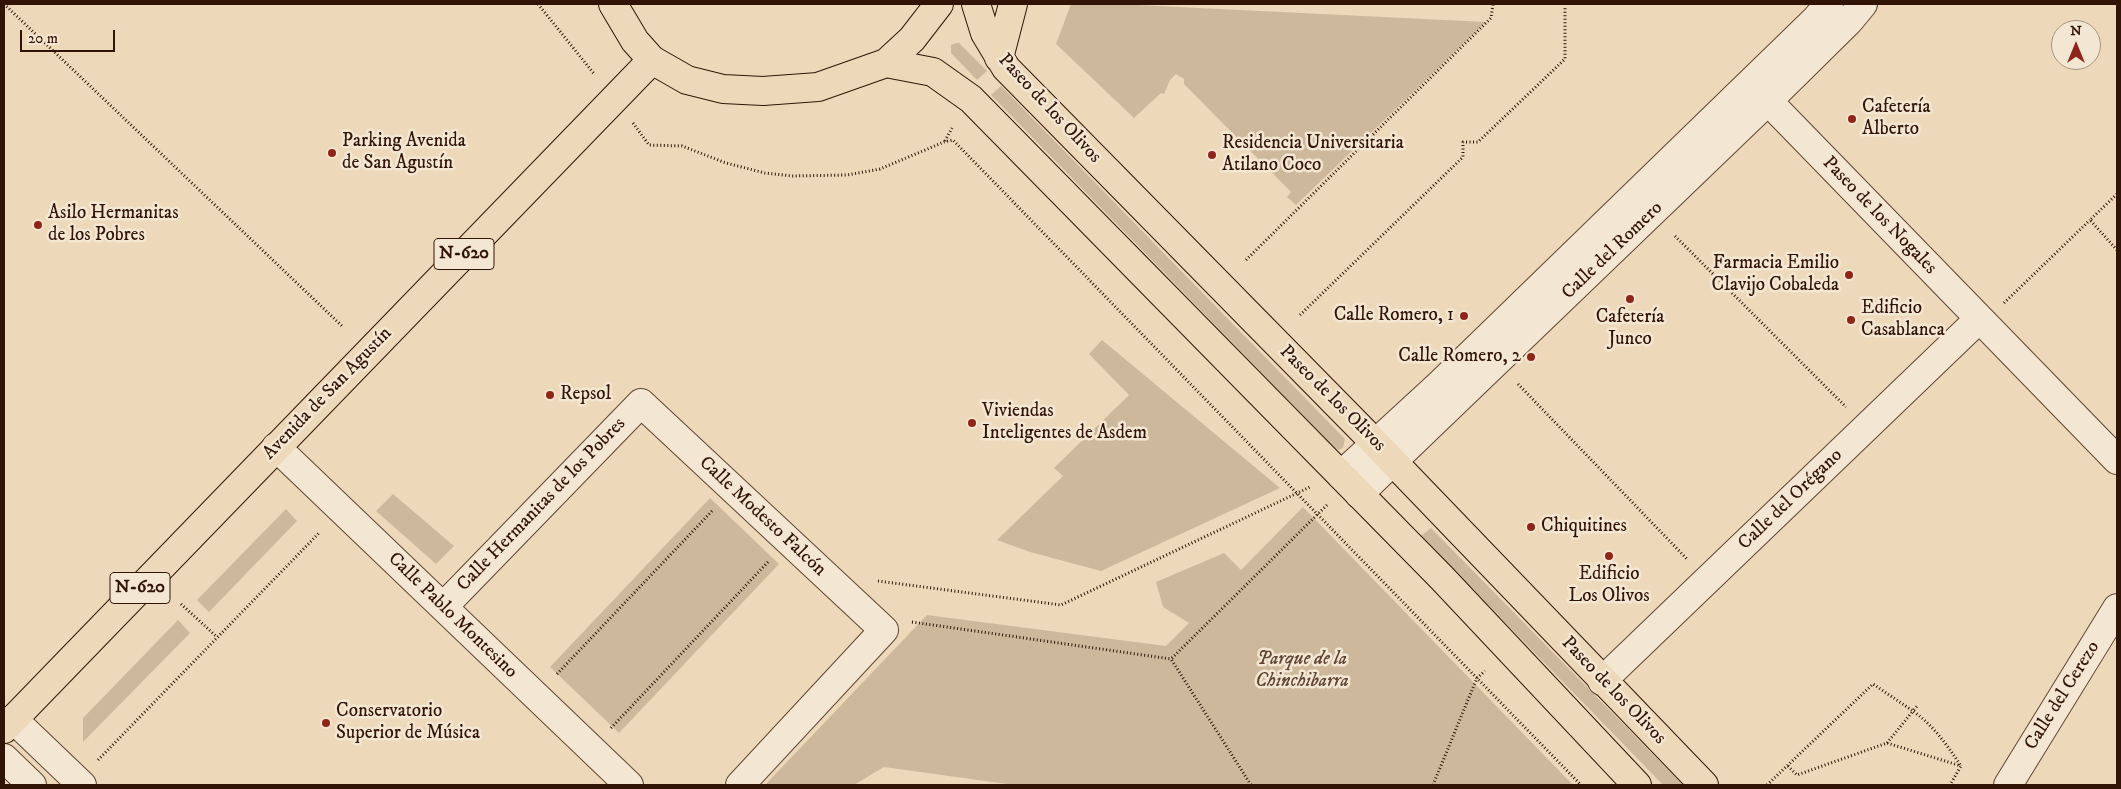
<!DOCTYPE html>
<html>
<head>
<meta charset="utf-8">
<style>
  body { margin:0 }
  #map { position:relative; width:2121px; height:789px; overflow:hidden; background:#edd9ba; font-family:"IM FELL DW Pica",serif }
  canvas { display:block }
  .frame { position:absolute; inset:0; border:5px solid #321407; pointer-events:none }
  .north { position:absolute; left:2051px; top:20px; width:50px; height:50px; box-sizing:border-box; background:#f3e6d2; border:1px solid #a69281; border-radius:50%; rotate:0deg; font-size:14px; font-weight:700; line-height:20px; text-align:center; color:#321407 }
  .north::after { content:''; display:block; margin:auto; width:18px; height:22px; background:#8f2418; clip-path:polygon(50% 0,100% 100%,50% 72%,0 100%) }
  .scale { position:absolute; left:20px; top:30px; width:95px; height:22px; box-sizing:border-box; border:2px solid #321407; border-top:0; padding-left:6px; font-size:15px; line-height:18px; white-space:nowrap; color:#321407; -webkit-text-stroke:4px #f3e6d2; paint-order:stroke }
</style>
</head>
<body>
<div id="map">
<canvas width="2121" height="789"></canvas>
<div class="frame"></div>
<div class="north">N</div>
<div class="scale">20 m</div>
</div>
<script>
const ctx = document.querySelector('canvas').getContext('2d');
ctx.lineJoin = 'round';
function paint(path, color) {
  ctx.fillStyle = color;
  ctx.fill(path, 'evenodd');
}
function stroke(path, color, width, dash) {
  ctx.strokeStyle = color;
  ctx.lineWidth = width;
  ctx.lineCap = dash ? 'butt' : 'round';
  ctx.setLineDash(dash || []);
  ctx.stroke(path);
}
function label(font, color, halo, rows, align = 'center') {
  ctx.font = font + ' "IM FELL DW Pica",serif';
  ctx.lineWidth = 5;
  ctx.setLineDash([]);
  ctx.textBaseline = 'middle';
  ctx.strokeStyle = halo;
  ctx.fillStyle = color;
  for (const [text, x, y, turn = 0] of rows) {
    ctx.save();
    ctx.translate(x, y);
    ctx.rotate((+turn || 0) * Math.PI / 180);
    ctx.textAlign = isNaN(turn) ? turn : align;
    if (halo) ctx.strokeText(text, 0, 0);
    ctx.fillText(text, 0, 0);
    ctx.restore();
  }
}
paint(new Path2D(`
  M 1071,4 L 1117,4 L 1486,22 L 1296,205 L 1287,197 L 1291,192 L 1184,84 L 1184,79 L 1176,74 L 1170,80 L 1164,94 L 1161,93 L 1134,118 L 1056,44 Z
  M 956,43 L 959,43 L 987,71 L 977,80 L 951,53 L 951,45 Z
  M 1001,86 L 1345,439 L 1343,448 L 1339,450 L 1335,448 L 991,95 Z
  M 1102,340 L 1280,488 L 1101,571 L 1030,552 L 997,540 L 1063,476 L 1054,468 L 1129,395 L 1089,354 Z
  M 393,494 L 454,546 L 436,564 L 376,511 Z
  M 710,498 L 779,564 L 619,733 L 550,667 Z
  M 1303,507 L 1573,785 L 1014,785 L 884,767 L 854,785 L 765,785 L 927,615 L 1166,646 L 1189,623 L 1163,607 L 1156,582 L 1224,553 L 1241,570 Z
  M 286,509 L 297,521 L 209,612 L 197,600 Z
  M 1431,528 L 1683,785 L 1663,785 L 1421,536 Z
  M 178,620 L 190,633 L 83,742 L 83,718 Z`), '#cdb89c');
const minor = new Path2D(`
  M 1768,101 L 2117,460
  M 276,447 L 629,785
  M 1341,475 L 1439,385 L 1816,19 L 1829,4
  M 1359,494 L 1768,101 L 1849,21 L 1863,4
  M 443,607 L 641,403 L 884,630 L 740,785
  M 1602,681 L 1979,319
  M 13,719 L 82,785
  M 4,758 L 32,785
  M 2008,785 L 2117,608`);
const major = new Path2D(`
  M 613,4 L 635,41 L 652,60 L 687,80 L 723,89 L 763,91 L 818,87 L 886,63 L 912,39 L 939,4
  M 976,4 L 985,33 L 1006,68 L 1376,444 L 1704,785
  M 999,58 L 1013,4
  M 886,63 L 933,72 L 971,99 L 1442,578 L 1637,785`);
const highway = new Path2D(`
  M 4,729 L 652,60`);
stroke(minor, '#614534', 30);
stroke(major, '#321407', 30);
stroke(highway, '#321407', 30);
stroke(new Path2D(`
  M 4,4 L 342,326
  M 538,4 L 595,75
  M 633,123 L 649,145 L 682,146 L 726,163 L 765,173 L 792,176 L 847,175 L 880,169 L 944,142 L 953,140 L 1581,785
  M 945,141 L 952,128
  M 2117,194 L 2090,220 L 2117,250
  M 1675,236 L 1846,407
  M 1246,260 L 1491,18 L 1493,4
  M 2004,303 L 2090,220
  M 1300,315 L 1463,157 L 1463,142 L 1478,142 L 1565,59 L 1565,7
  M 1518,384 L 1687,559
  M 878,581 L 1061,605 L 1310,487
  M 181,604 L 217,637
  M 912,622 L 1171,659
  M 557,674 L 713,510
  M 611,728 L 768,562
  M 1887,743 L 1913,711 C 1934,726 1947,745 1961,766 L 1950,785
  M 98,760 L 320,532
  M 1788,766 L 1797,775 L 1887,743 L 1961,766
  M 1251,785 L 1171,659 L 1327,505
  M 1433,785 L 1477,678 L 1485,671
  M 1767,785 L 1873,684 L 1913,711 L 1918,705`), '#321407', 3, [1, 2.5]);
stroke(minor, '#f3e6d2', 28);
stroke(major, '#edd9ba', 28);
stroke(highway, '#edd9ba', 28);
for (const [x, y, r, color] of [
  [1852,119,5,"#8f2418"],
  [332,153,5,"#8f2418"],
  [1212,155,5,"#8f2418"],
  [38,225,5,"#8f2418"],
  [1849,275,5,"#8f2418"],
  [1630,299,5,"#8f2418"],
  [1464,316,5,"#8f2418"],
  [1851,320,5,"#8f2418"],
  [1531,357,5,"#8f2418"],
  [550,395,5,"#8f2418"],
  [972,423,5,"#8f2418"],
  [1531,527,5,"#8f2418"],
  [1609,556,5,"#8f2418"],
  [326,723,5,"#8f2418"]
]) {
  const dot = new Path2D();
  dot.arc(x, y, r, 0, 2 * Math.PI);
  ctx.fillStyle = color;
  ctx.fill(dot);
  stroke(dot, '#f3e6d2', 2);
}
for (const [x, y, w] of [
  [464,254,60],
  [140,588,60]
]) {
  const box = new Path2D();
  box.roundRect(x - w / 2, y - 15.5, w, 31, 4);
  ctx.fillStyle = '#f3e6d2';
  ctx.fill(box);
  stroke(box, '#321407', 1);
}
label('bold 18px', '#321407', null, [
  ["N-620",464,254],
  ["N-620",140,588]
]);
label('19px', '#321407', '#f3e6d2', [
  ["Cafetería",1862,108],
  ["Alberto",1862,130],
  ["Parking Avenida",342,142],
  ["de San Agustín",342,164],
  ["Residencia Universitaria",1222,144],
  ["Atilano Coco",1222,166],
  ["Asilo Hermanitas",48,214],
  ["de los Pobres",48,236],
  ["Farmacia Emilio",1839,264,"right"],
  ["Clavijo Cobaleda",1839,286,"right"],
  ["Edificio",1861,309],
  ["Casablanca",1861,331],
  ["Calle Romero, 1",1454,316,"right"],
  ["Cafetería",1630,318,"center"],
  ["Junco",1630,340,"center"],
  ["Calle Romero, 2",1521,357,"right"],
  ["Repsol",560,395],
  ["Viviendas",982,412],
  ["Inteligentes de Asdem",982,434],
  ["Chiquitines",1541,527],
  ["Edificio",1609,575,"center"],
  ["Los Olivos",1609,597,"center"],
  ["Conservatorio",336,712],
  ["Superior de Música",336,734]
], 'left');
label('19px', '#321407', '#f3e6d2', [
  ["Paseo de los Olivos",1049,109,47],
  ["Paseo de los Nogales",1879,216,46],
  ["Calle del Romero",1613,251,-44],
  ["Avenida de San Agustín",328,394,-46],
  ["Paseo de los Olivos",1332,399,45],
  ["Calle del Orégano",1791,500,-44],
  ["Calle Hermanitas de los Pobres",542,505,-46],
  ["Calle Modesto Falcón",762,517,43],
  ["Calle Pablo Montesino",452,616,44],
  ["Paseo de los Olivos",1613,691,46],
  ["Calle del Cerezo",2063,696,-58]
]);
label('italic 19px', '#604534', '#f3e6d2', [
  ["Parque de la",1302,660],
  ["Chinchibarra",1302,682]
]);
</script>
</body>
</html>
